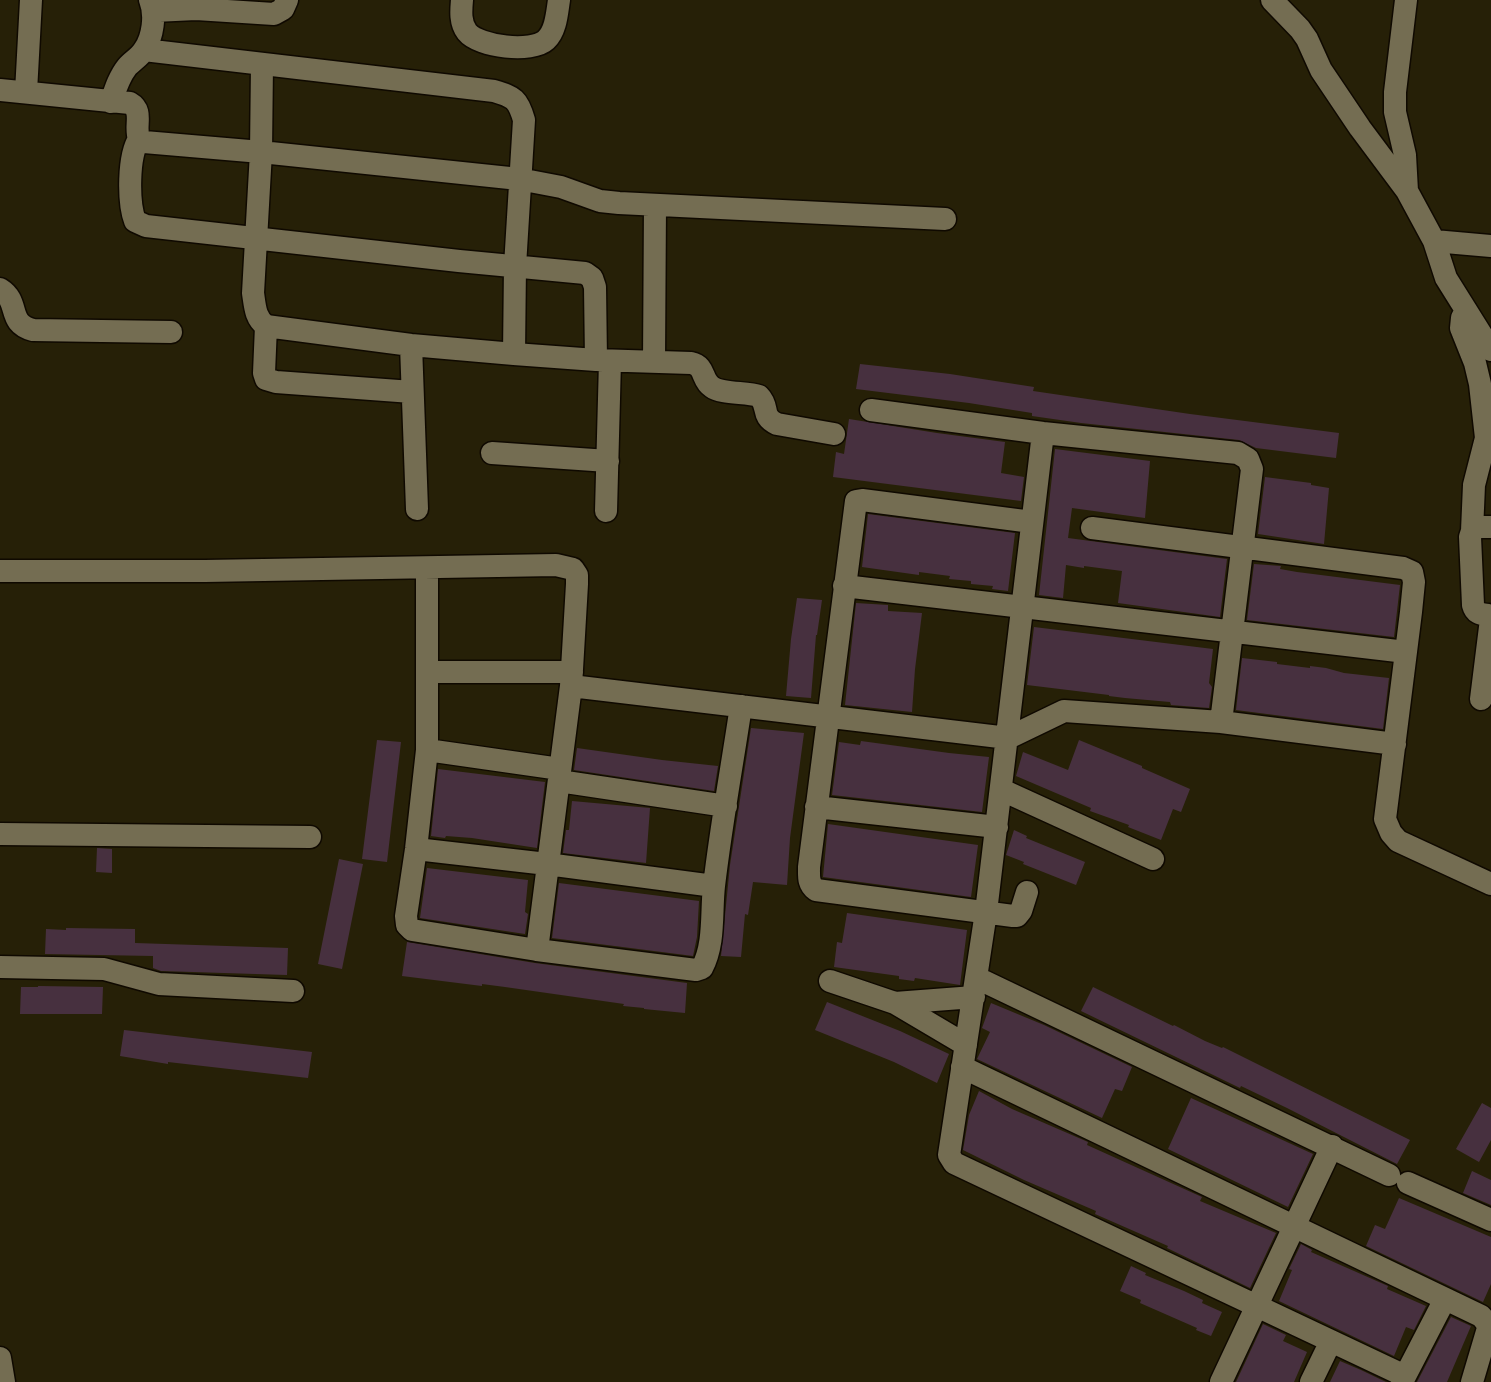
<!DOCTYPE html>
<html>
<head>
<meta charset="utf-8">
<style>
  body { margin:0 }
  canvas { display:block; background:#262007 }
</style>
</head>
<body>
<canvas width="1491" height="1382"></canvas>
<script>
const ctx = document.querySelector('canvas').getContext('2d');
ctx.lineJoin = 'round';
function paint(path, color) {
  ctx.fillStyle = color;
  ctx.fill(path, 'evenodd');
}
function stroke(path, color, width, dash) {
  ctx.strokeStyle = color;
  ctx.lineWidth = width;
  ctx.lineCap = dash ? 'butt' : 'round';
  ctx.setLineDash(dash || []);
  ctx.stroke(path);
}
paint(new Path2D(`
  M 860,364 L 950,374 L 1034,387 L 1033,391 L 1190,414 L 1339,433 L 1336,458 L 1256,448 L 1239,440 L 1081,423 L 1032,416 L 1032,413 L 969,403 L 856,389 Z
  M 849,419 L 937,433 L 1005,442 L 1001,473 L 1024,477 L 1021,501 L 833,477 L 836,452 L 844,454 Z
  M 1055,449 L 1150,461 L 1145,518 L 1072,508 L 1068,538 L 1227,559 L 1220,617 L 1118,603 L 1122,571 L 1084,566 L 1084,568 L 1066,565 L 1063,598 L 1039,595 Z
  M 1265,477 L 1311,483 L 1311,485 L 1329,488 L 1324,544 L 1258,534 Z
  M 868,514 L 1015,533 L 1008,591 L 992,589 L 993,586 L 971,584 L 971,581 L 949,579 L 950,576 L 919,572 L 919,575 L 862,567 Z
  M 1254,564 L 1281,566 L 1280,569 L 1297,572 L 1400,585 L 1394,637 L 1247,620 Z
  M 797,598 L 822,600 L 817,635 L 816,635 L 811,698 L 786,696 L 791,639 Z
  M 856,603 L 888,605 L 888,611 L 922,613 L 915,669 L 912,712 L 845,705 Z
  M 1034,627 L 1213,649 L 1209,683 L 1212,687 L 1209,708 L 1171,705 L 1170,702 L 1125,698 L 1109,696 L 1109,695 L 1027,685 Z
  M 1242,658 L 1277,662 L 1277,664 L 1310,668 L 1310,666 L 1326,668 L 1344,673 L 1389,678 L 1383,729 L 1236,710 Z
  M 751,728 L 804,733 L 790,838 L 787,885 L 753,882 L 748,915 L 745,914 L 741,957 L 721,956 L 730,865 Z
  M 377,740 L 401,742 L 387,862 L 362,859 Z
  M 1079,740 L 1142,766 L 1142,768 L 1190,789 L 1181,812 L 1173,809 L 1161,840 L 1128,827 L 1129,825 L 1090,811 L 1091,808 L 1016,776 L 1023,752 L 1068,770 Z
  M 861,741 L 949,753 L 989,757 L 982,812 L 832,795 L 839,742 L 860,745 Z
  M 577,748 L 662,760 L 718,766 L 714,791 L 574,770 Z
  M 438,769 L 545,782 L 537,848 L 472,838 L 446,836 L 445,838 L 431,836 Z
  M 572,801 L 650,808 L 646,863 L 563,853 L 566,830 L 569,830 Z
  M 828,824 L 978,845 L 971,897 L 823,877 Z
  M 1014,830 L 1027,836 L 1026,838 L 1085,862 L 1076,885 L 1023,864 L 1024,862 L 1006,855 Z
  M 97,848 L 112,849 L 112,873 L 96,872 Z
  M 339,859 L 363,864 L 342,969 L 318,964 Z
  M 427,868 L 528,880 L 525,912 L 528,914 L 525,934 L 420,918 Z
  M 559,883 L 699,901 L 697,937 L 693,956 L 552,938 Z
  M 847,913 L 967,930 L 960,985 L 915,978 L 914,981 L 899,979 L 899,976 L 834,967 L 837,942 L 842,943 Z
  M 66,928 L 135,929 L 135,943 L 288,948 L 287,975 L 161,971 L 153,968 L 153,956 L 45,954 L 46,929 L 66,930 Z
  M 407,942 L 535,963 L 687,983 L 685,1013 L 644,1009 L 644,1008 L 623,1006 L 624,1004 L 505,987 L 482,984 L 482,986 L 402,976 Z
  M 38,986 L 103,987 L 102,1014 L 20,1014 L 21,987 L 38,987 Z
  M 1093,987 L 1173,1026 L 1174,1025 L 1205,1041 L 1222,1048 L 1223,1047 L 1410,1140 L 1397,1164 L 1287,1108 L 1241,1086 L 1240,1088 L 1081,1011 Z
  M 827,1002 L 900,1031 L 949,1054 L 937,1083 L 894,1062 L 815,1030 Z
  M 991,1003 L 1044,1025 L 1132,1067 L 1122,1091 L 1115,1089 L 1102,1118 L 977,1059 L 990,1032 L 982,1028 Z
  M 124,1030 L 312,1052 L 308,1078 L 168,1062 L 168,1064 L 120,1056 Z
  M 979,1091 L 1012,1109 L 1088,1142 L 1087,1145 L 1202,1197 L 1200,1201 L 1276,1233 L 1250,1288 L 1167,1248 L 1168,1246 L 1095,1214 L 1096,1211 L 1024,1180 L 963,1150 L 969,1115 Z
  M 1191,1098 L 1313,1154 L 1288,1207 L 1168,1149 Z
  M 1482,1103 L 1491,1108 L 1491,1140 L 1479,1162 L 1456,1149 Z
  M 1472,1171 L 1491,1180 L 1491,1205 L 1463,1193 Z
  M 1399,1198 L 1491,1237 L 1491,1284 L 1483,1302 L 1366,1246 L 1375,1225 L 1385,1229 Z
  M 1301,1244 L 1312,1250 L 1311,1252 L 1388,1286 L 1387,1289 L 1426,1306 L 1414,1330 L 1406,1327 L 1394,1356 L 1279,1301 L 1292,1270 L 1289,1269 Z
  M 1131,1266 L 1146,1273 L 1145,1275 L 1184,1291 L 1203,1300 L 1202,1303 L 1222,1312 L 1211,1336 L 1196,1330 L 1197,1328 L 1140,1303 L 1141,1300 L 1120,1291 Z
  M 1451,1317 L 1471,1326 L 1447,1382 L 1417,1382 Z
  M 1263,1324 L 1286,1335 L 1283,1341 L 1307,1352 L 1294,1382 L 1236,1382 Z
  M 1340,1361 L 1361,1370 L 1386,1382 L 1330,1382 Z`), '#47303f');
const minor = new Path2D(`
  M 462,0 C 461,11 460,23 467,32 C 479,47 532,53 546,40 C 556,31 557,13 559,0
  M 1272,0 L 1300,29 L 1307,39 L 1321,70 L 1360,128 L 1407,191 L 1434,241 L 1446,278 L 1491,350
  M 1406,0 L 1395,92 L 1395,112 L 1405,155 L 1407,191
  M 154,11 L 196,9 L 274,14 L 283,9 L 287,0
  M 144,50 L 494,91 C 514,97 518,99 524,120 L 515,266 L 514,354
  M 262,65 L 261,152 L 253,293 C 255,306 255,318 266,326 L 411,345 L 514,354 L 596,360 L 691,363 C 706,366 701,380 712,387 C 721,394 747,392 759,396 C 770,407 760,416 777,424 L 834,434
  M 0,90 L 130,103 C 144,111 134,126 139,139 L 144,142 L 261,152 L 519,179 L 561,187 L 600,201 L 619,203 L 945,219
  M 26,92 L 31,0
  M 111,102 C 115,90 119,77 127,67 C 132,61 140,57 144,50 C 153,37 156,15 150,0
  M 139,139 C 128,156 128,202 135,221 L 146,226 L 459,261 L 585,273 L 592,278 L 595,287 L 596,360
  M 1434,241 L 1491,246
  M 0,289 C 21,302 6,323 33,330 L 171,332
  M 1466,310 L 1462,318 L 1461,328 L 1475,363 L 1480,384 L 1486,438 L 1474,485 L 1472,531
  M 266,326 L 264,373 L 266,379 L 276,382 L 412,392
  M 411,345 L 417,509
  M 654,361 L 655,206
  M 871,410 L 1043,433 L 1238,453 L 1248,459 L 1252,469 L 1221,722
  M 1043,433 L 986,912 L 949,1155 L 954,1163 L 1405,1376
  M 492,453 L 608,461
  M 606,511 L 610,361
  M 1092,528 L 1403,568 L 1412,572 L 1414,582 L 1411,612 L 1385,819 L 1391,833 L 1398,841 L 1491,884
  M 427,568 L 427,750 L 416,849 L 406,916 L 407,925 L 412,930 L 537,950 L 696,970 L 702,968 C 715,944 711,912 714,886 C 721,826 732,766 741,706
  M 0,571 L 205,571 L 556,565 L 573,569 L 577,575 L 577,584 L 571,686 L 537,950
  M 844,586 L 1406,652
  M 428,672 L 572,672
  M 571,686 L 1008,738 L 1064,711 L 1221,722 L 1395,744
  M 1481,699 L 1491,619 L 1488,615 C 1480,614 1475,613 1473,605 L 1470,537 L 1472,531 L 1478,527 L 1491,527
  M 427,750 L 560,769
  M 559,781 L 726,806
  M 1002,790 L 1153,859
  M 816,807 L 997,827
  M 0,834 L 310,837
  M 416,849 L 547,864 L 714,886
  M 1027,892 L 1021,911 L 1017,916 L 1013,916 L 816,890 C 808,884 809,877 809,867 L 856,501 L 862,500 L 1032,522
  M 0,967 L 104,969 L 159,984 L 293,991
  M 977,978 L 1389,1175
  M 830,981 L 895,1003 L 966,1045
  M 895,1003 L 974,997
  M 962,1067 L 1481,1316 L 1486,1322 L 1488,1328 L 1472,1382
  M 1408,1183 L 1491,1220
  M 0,1358 L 4,1382
  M 1221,1382 L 1332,1146
  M 1311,1382 L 1331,1341
  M 1402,1382 L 1445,1299`);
stroke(minor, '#0f0900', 25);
stroke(minor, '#746d52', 22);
</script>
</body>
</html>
